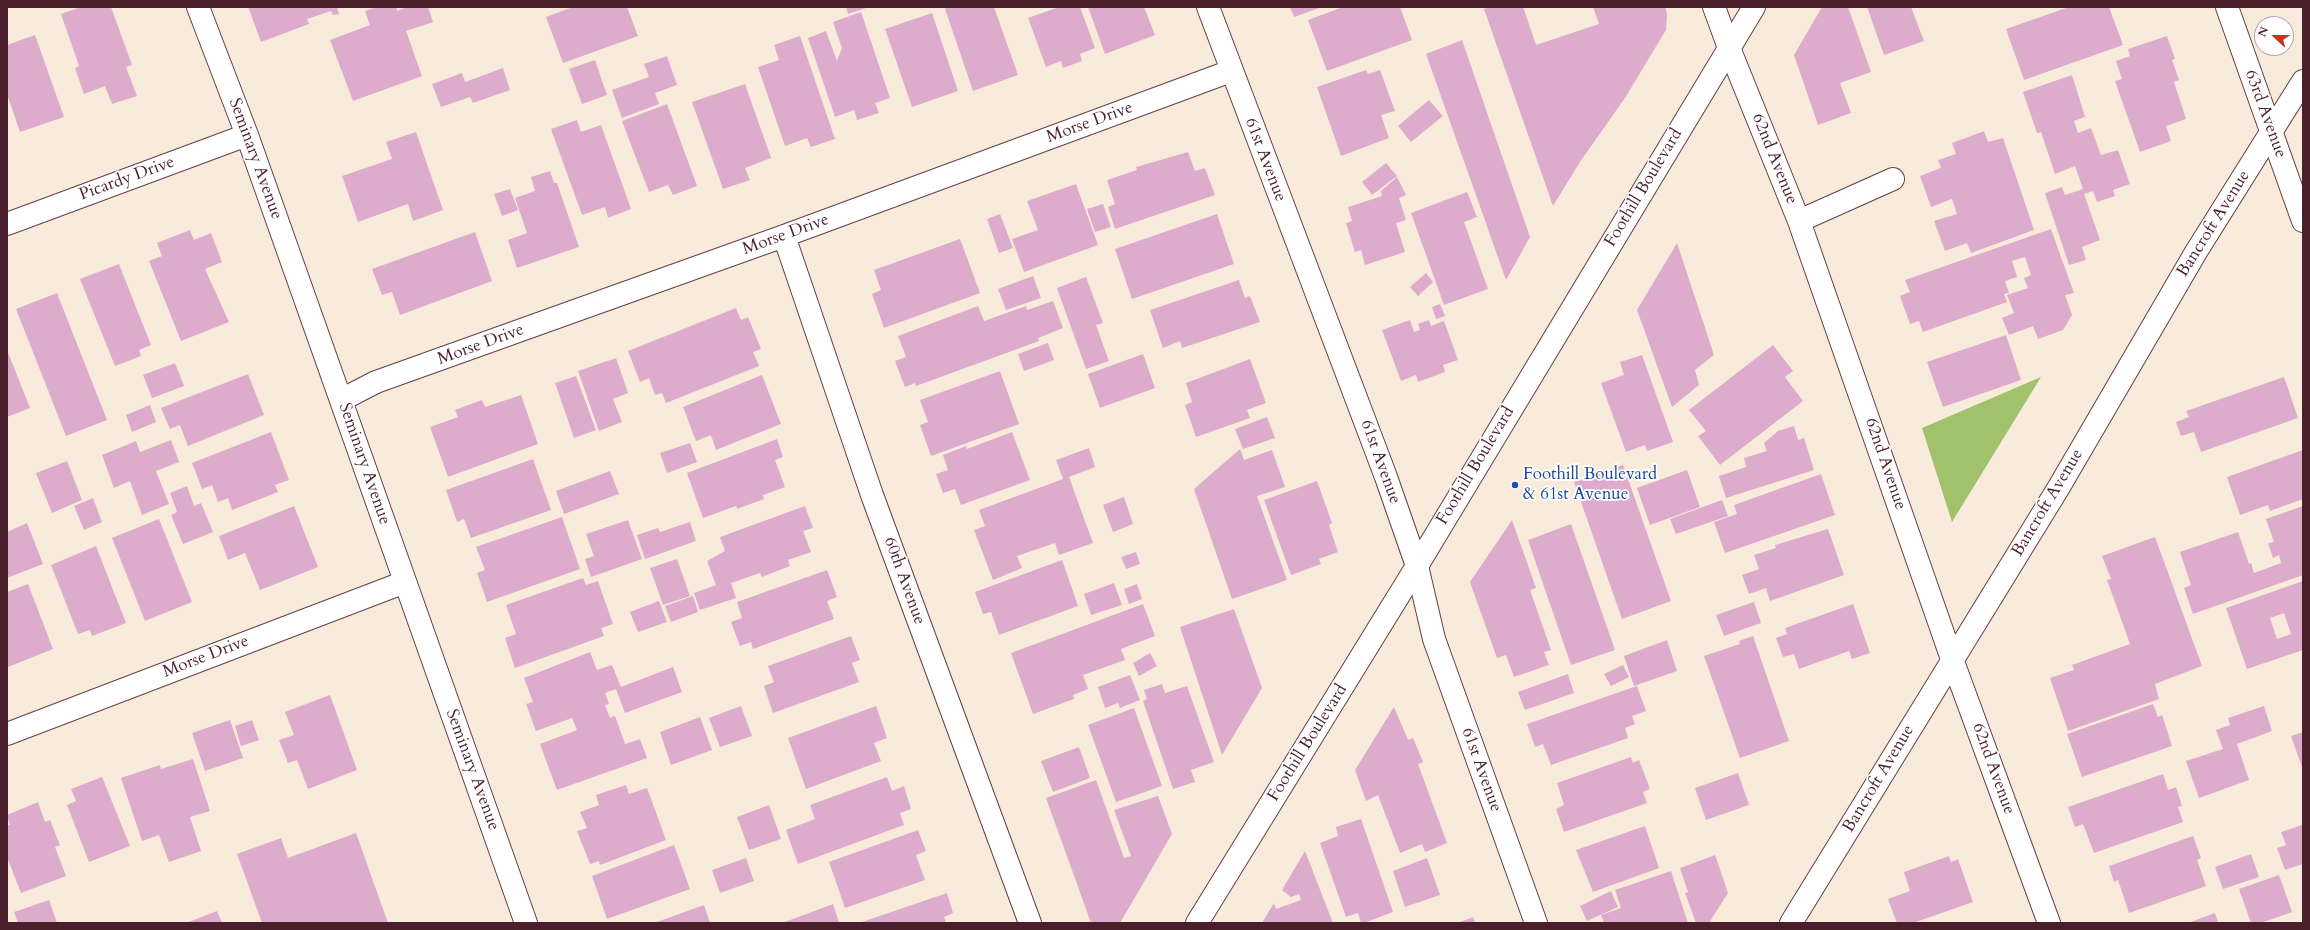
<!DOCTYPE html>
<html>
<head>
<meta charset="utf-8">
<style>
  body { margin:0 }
  #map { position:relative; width:2310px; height:930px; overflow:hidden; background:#f9ebdb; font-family:Cardo,serif }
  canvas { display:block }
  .frame { position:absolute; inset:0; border:8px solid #4a1f2b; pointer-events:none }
  .north { position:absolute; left:2254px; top:16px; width:40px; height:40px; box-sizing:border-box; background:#fff; border:1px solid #b7a5aa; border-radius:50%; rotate:292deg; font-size:11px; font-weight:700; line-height:16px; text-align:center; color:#4a1f2b }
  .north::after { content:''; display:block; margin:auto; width:14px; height:18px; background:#c8321e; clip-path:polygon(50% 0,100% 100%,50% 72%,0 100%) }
</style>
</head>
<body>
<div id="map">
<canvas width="2310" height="930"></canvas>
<div class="frame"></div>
<div class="north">N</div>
</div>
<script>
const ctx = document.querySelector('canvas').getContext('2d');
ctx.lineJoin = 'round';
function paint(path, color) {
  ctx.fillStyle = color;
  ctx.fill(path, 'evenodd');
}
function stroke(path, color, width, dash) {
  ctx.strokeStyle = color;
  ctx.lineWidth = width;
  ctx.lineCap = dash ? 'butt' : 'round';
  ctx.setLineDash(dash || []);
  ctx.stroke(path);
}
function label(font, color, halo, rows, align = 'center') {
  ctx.font = font + ' Cardo,serif';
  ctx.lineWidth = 3.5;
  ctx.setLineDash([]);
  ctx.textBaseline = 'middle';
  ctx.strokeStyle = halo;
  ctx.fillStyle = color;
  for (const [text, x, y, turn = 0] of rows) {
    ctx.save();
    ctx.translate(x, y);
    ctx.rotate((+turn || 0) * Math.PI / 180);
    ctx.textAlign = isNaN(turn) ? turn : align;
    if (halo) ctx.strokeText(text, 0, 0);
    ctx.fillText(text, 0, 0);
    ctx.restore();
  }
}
paint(new Path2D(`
  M 2041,377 L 1952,522 L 1922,428 Z`), '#a1c26a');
paint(new Path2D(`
  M 81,7 L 111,7 L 132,65 L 126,67 L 137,96 L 112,104 L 105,86 L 84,94 L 75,68 L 79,66 L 61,14 Z
  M 248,7 L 337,7 L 339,14 L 333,15 L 331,11 L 307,19 L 309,24 L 261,42 Z
  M 377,7 L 396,7 L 397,11 L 408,7 L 428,7 L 433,22 L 406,31 L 422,76 L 353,101 L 330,40 L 370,25 L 365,11 Z
  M 573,7 L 627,7 L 638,36 L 563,63 L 546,17 Z
  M 846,7 L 869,7 L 848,14 Z
  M 948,7 L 994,7 L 1018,75 L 973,91 L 945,9 Z
  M 1059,7 L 1080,7 L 1095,48 L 1080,54 L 1082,61 L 1063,68 L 1061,61 L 1046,67 L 1028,18 Z
  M 1088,7 L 1144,7 L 1155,35 L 1105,54 Z
  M 1290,7 L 1322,7 L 1294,17 Z
  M 1343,7 L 1400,7 L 1412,40 L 1327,71 L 1308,20 Z
  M 1490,7 L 1523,7 L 1536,45 L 1599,24 L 1593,7 L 1665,7 L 1667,14 L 1666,30 L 1625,98 L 1580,162 L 1553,206 L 1484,9 Z
  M 1822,7 L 1848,7 L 1871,72 L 1840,83 L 1851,113 L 1818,125 L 1794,55 Z
  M 1867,7 L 1911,7 L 1924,41 L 1884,55 Z
  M 2069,7 L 2109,7 L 2123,45 L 2024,80 L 2006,29 Z
  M 861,12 L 890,98 L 875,103 L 879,113 L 857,120 L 854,110 L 835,117 L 808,38 L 826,31 L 837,61 L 842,48 L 833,22 Z
  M 932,13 L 958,91 L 912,107 L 885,29 Z
  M 35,35 L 64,117 L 20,132 L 7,94 L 7,45 Z
  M 800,36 L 835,139 L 811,147 L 807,138 L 785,146 L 758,67 L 779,60 L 774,45 Z
  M 2167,36 L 2175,59 L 2172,60 L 2179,80 L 2174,82 L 2186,119 L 2166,126 L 2171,141 L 2140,152 L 2115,81 L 2122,79 L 2116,61 L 2130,56 L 2128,49 Z
  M 1462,40 L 1530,237 L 1506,280 L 1426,54 Z
  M 667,56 L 677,85 L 655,93 L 659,104 L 622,118 L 612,90 L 649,77 L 644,64 Z
  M 595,60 L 607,95 L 582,104 L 569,69 Z
  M 503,68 L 510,90 L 473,103 L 470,97 L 441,107 L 432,84 L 462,73 L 465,82 Z
  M 1366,70 L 1368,74 L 1380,70 L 1395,111 L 1381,115 L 1389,138 L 1341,156 L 1317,87 Z
  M 2072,75 L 2085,117 L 2074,121 L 2078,133 L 2091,128 L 2101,155 L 2118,150 L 2130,184 L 2113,190 L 2115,196 L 2097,202 L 2093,191 L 2084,194 L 2100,240 L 2082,247 L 2086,260 L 2069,265 L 2045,193 L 2062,187 L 2065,195 L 2083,189 L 2075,166 L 2055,174 L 2041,132 L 2037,133 L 2023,92 Z
  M 745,84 L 771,158 L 745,168 L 750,180 L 723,189 L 692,102 Z
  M 1429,100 L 1443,116 L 1411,142 L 1398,126 Z
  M 667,104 L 697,186 L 673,195 L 668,185 L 649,192 L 622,121 Z
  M 577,120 L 581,132 L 601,125 L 631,209 L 608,218 L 605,207 L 582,215 L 551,129 Z
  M 1984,131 L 1988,142 L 2003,138 L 2034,230 L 1971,253 L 1967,243 L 1945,251 L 1934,221 L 1957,214 L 1952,199 L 1931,207 L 1920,176 L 1941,168 L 1938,160 L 1956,154 L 1952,143 Z
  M 416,132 L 443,210 L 413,221 L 408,204 L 358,222 L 342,176 L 392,159 L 386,142 Z
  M 1188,152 L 1195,171 L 1205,168 L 1215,195 L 1115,229 L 1108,207 L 1115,204 L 1107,180 L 1137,170 L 1136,167 Z
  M 1386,163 L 1397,176 L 1372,195 L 1362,182 Z
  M 550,171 L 554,183 L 557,183 L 579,247 L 517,268 L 508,240 L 527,233 L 515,198 L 535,191 L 531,177 Z
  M 1397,177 L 1406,195 L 1399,198 L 1406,220 L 1396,223 L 1405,252 L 1365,265 L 1361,250 L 1355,252 L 1346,223 L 1352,221 L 1348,207 L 1382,196 L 1381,191 Z
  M 1076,184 L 1098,245 L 1024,272 L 1012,239 L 1038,230 L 1027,201 Z
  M 510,189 L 518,210 L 502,216 L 494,194 Z
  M 1467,192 L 1477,217 L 1464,222 L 1488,289 L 1444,305 L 1411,213 Z
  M 1103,204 L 1111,227 L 1095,232 L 1087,209 Z
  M 1000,214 L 1013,248 L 999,253 L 987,219 Z
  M 1217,214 L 1234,264 L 1132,299 L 1115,249 Z
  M 2051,229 L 2074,293 L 2065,295 L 2072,315 L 2063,330 L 2038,339 L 2033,326 L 2009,335 L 2002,318 L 2014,313 L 2007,295 L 2028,288 L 2024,278 L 2031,275 L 2025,257 L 2012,261 L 2017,277 L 2005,281 L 2009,293 L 2004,294 L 2007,302 L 1923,332 L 1919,321 L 1910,324 L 1900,296 L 1910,292 L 1905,280 Z
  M 190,230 L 194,240 L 211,233 L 222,262 L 205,269 L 229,322 L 181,341 L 149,261 L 162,256 L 157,243 Z
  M 475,232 L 492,281 L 400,315 L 392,292 L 382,295 L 372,269 Z
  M 960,239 L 980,293 L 884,328 L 872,294 L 881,290 L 874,270 Z
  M 1677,243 L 1714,355 L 1695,370 L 1699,385 L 1672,407 L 1637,310 Z
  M 119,264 L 151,345 L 139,350 L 141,356 L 115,366 L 80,279 Z
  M 1426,273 L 1433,282 L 1418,296 L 1410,287 Z
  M 1033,276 L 1041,298 L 1006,310 L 998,289 Z
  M 1086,277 L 1103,323 L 1096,325 L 1109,361 L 1086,369 L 1057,288 Z
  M 1239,280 L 1245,298 L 1250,296 L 1260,322 L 1182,348 L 1180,341 L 1163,348 L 1150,310 Z
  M 57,293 L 107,420 L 66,436 L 16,309 Z
  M 1053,301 L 1063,328 L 1038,338 L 1039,341 L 916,386 L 915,383 L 905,387 L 895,361 L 906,357 L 898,336 L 978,306 L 984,321 L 1026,306 L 1027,310 Z
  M 1440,304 L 1445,316 L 1436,319 L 1432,307 Z
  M 736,308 L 741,320 L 748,317 L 761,349 L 753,352 L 759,366 L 666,403 L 662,393 L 655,395 L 649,378 L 640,382 L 628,351 Z
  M 1410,320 L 1414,332 L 1420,330 L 1418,324 L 1429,320 L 1431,326 L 1444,321 L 1458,360 L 1443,365 L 1445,372 L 1418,382 L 1416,375 L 1401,381 L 1382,330 Z
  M 2006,335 L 2021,380 L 1943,407 L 1927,362 Z
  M 1048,343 L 1054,360 L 1024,371 L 1018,354 Z
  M 1773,345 L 1793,371 L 1785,377 L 1803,401 L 1720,465 L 1698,436 L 1706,431 L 1689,410 Z
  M 7,350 L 30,408 L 7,417 Z
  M 1143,354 L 1155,388 L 1100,408 L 1088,374 Z
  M 1642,355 L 1673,442 L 1647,451 L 1645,445 L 1626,452 L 1601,383 L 1624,375 L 1620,362 Z
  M 616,358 L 628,393 L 613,399 L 622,422 L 599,431 L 578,371 Z
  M 1250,359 L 1266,403 L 1247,410 L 1250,418 L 1196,437 L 1185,405 L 1192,402 L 1186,383 Z
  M 175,363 L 184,386 L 152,398 L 143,375 Z
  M 1000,371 L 1019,424 L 931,456 L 920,425 L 928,422 L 920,400 Z
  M 248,374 L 264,415 L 188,446 L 180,425 L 170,429 L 161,408 Z
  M 762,375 L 781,424 L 716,450 L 711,435 L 696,441 L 683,407 Z
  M 576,376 L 596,430 L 574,438 L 555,383 Z
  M 2284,377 L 2298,418 L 2201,452 L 2194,432 L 2181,436 L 2176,422 L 2189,417 L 2186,411 Z
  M 521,395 L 538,444 L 448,477 L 430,427 L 458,417 L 455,410 L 482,400 L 485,407 Z
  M 150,405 L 156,422 L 132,432 L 126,415 Z
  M 1267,417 L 1275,438 L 1243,449 L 1235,429 Z
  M 1794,426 L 1798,440 L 1804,438 L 1814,470 L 1726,498 L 1719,476 L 1746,467 L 1744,458 L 1767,451 L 1764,443 L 1778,431 Z
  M 271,432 L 289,480 L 275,485 L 278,492 L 232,510 L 228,498 L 218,502 L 212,485 L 202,489 L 192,463 Z
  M 1012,432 L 1030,480 L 961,505 L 955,489 L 943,493 L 936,474 L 948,470 L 943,455 L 966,446 L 967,449 Z
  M 777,439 L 783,457 L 775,460 L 785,487 L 763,495 L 764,499 L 737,509 L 736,506 L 703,518 L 687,473 Z
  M 171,440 L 179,462 L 156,471 L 169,504 L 142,515 L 130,481 L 114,488 L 102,455 L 136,441 L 140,452 Z
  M 690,443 L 697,462 L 667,473 L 660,453 Z
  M 1089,448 L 1095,467 L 1069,477 L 1093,543 L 1059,555 L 1055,543 L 1017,556 L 1022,568 L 993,580 L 974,530 L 985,526 L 979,510 L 1063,479 L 1056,460 Z
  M 1240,449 L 1244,460 L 1272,450 L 1285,487 L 1257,496 L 1287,580 L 1232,599 L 1194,489 Z
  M 2303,450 L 2303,499 L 2270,511 L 2268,505 L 2240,515 L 2227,477 Z
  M 533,459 L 551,510 L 471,538 L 464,519 L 457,522 L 446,490 Z
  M 67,461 L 82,500 L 52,513 L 36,473 Z
  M 1623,465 L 1671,601 L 1622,619 L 1574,482 Z
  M 1687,470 L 1700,507 L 1650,525 L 1637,488 Z
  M 610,471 L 619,494 L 564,514 L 556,491 Z
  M 1821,474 L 1835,515 L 1725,553 L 1714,522 L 1737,514 L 1734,505 Z
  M 1317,481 L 1332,523 L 1329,525 L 1338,552 L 1319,559 L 1321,564 L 1291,575 L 1264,500 Z
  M 187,486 L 194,506 L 201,503 L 213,532 L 183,544 L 171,515 L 177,512 L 170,493 Z
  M 1124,497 L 1133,524 L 1113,532 L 1103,505 Z
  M 93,498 L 102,522 L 84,530 L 74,506 Z
  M 1722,500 L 1728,516 L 1676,534 L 1670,519 Z
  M 294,506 L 318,567 L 260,590 L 245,553 L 228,560 L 219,536 Z
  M 805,506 L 813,528 L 803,531 L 811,552 L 788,560 L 790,566 L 762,577 L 760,573 L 731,583 L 736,598 L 700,610 L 694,593 L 716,585 L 707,561 L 725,551 L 720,537 Z
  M 2303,506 L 2303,575 L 2193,614 L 2184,588 L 2191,585 L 2180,552 L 2238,532 L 2249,564 L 2251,563 L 2254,573 L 2281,563 L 2279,555 L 2273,558 L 2268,543 L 2274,542 L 2266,519 Z
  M 562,517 L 580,569 L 487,602 L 477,573 L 485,570 L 476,547 Z
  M 159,519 L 192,602 L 145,621 L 112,538 Z
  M 628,520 L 642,559 L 591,577 L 585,559 L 594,556 L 586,534 Z
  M 1512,520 L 1536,588 L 1530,590 L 1551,650 L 1544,652 L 1549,665 L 1514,677 L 1506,655 L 1497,658 L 1470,582 Z
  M 690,522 L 696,541 L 645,559 L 637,535 L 658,528 L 660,532 Z
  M 27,523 L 43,564 L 7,578 L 7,532 Z
  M 1571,524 L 1615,650 L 1571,665 L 1528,540 Z
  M 1828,529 L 1844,575 L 1770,601 L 1766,588 L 1749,594 L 1742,575 L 1759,569 L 1754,555 L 1776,548 L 1775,545 Z
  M 2155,537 L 2202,666 L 2155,684 L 2159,699 L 2068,731 L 2050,678 L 2074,670 L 2072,665 L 2130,644 L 2107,580 L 2111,579 L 2102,556 Z
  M 96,546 L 126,623 L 92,636 L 90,630 L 78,634 L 51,565 Z
  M 1136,552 L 1140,564 L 1126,569 L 1121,557 Z
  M 677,559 L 690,596 L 663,605 L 650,568 Z
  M 1062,560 L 1078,606 L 999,635 L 991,612 L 983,614 L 975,592 Z
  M 827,570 L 837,597 L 827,601 L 834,619 L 753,649 L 751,642 L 740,646 L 731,622 L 742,618 L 737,602 Z
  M 583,578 L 586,585 L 598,581 L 613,624 L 601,628 L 604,636 L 515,668 L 505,638 L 516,634 L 506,605 Z
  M 2303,581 L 2303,650 L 2247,669 L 2226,608 ZM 2284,613 L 2291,634 L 2277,639 L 2270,618 Z
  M 1114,583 L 1122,605 L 1091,615 L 1084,594 Z
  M 28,584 L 53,649 L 8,667 L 7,592 Z
  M 1137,584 L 1142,599 L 1129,604 L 1124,589 Z
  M 693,596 L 698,612 L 671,622 L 665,606 Z
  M 659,601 L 667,622 L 638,632 L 630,612 Z
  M 1754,602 L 1761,623 L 1724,636 L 1716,615 Z
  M 1143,604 L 1155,636 L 1121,649 L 1125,660 L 1083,675 L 1088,689 L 1073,695 L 1074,699 L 1033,714 L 1011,653 Z
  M 1853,604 L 1870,653 L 1852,659 L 1849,651 L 1799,669 L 1794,654 L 1783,657 L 1776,638 L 1787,634 L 1785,628 Z
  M 1234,609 L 1262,688 L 1222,755 L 1180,627 Z
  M 851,636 L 860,660 L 852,663 L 859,682 L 773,713 L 764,686 L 774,682 L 768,666 Z
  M 1753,636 L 1789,741 L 1740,758 L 1704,656 L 1740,644 L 1739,641 Z
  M 1667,640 L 1677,671 L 1634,686 L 1624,656 Z
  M 590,652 L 597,670 L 612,665 L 621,687 L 673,667 L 682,692 L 625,713 L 616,689 L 605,693 L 609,704 L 605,705 L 610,718 L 615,716 L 625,744 L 640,739 L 647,758 L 557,790 L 540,744 L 577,730 L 572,718 L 536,731 L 526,704 L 533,702 L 524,678 Z
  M 1150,653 L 1157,666 L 1139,676 L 1133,663 Z
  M 1623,665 L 1629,677 L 1611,686 L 1604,674 Z
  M 1568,674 L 1574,693 L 1525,710 L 1518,692 Z
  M 1130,675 L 1140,700 L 1120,708 L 1118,703 L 1105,708 L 1098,687 Z
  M 1162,684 L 1165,693 L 1187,686 L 1214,762 L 1191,770 L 1195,782 L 1173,789 L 1143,701 L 1147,699 L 1144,690 Z
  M 1637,686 L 1646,711 L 1632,716 L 1635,724 L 1625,728 L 1628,738 L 1551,765 L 1543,744 L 1535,747 L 1527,724 Z
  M 330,695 L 357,770 L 308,789 L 297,760 L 288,763 L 279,740 L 294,735 L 285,712 Z
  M 2153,704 L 2158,717 L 2162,715 L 2172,746 L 2082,777 L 2067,734 Z
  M 741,706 L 752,736 L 720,747 L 709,718 Z
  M 876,706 L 887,738 L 874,743 L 881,761 L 806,789 L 788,738 Z
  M 2264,706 L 2272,731 L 2237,744 L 2249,780 L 2199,798 L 2186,761 L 2223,749 L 2216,730 L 2230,725 L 2228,718 Z
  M 1394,707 L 1408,740 L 1413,738 L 1423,762 L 1418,764 L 1447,843 L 1425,852 L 1422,844 L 1400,853 L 1378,795 L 1366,801 L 1355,770 Z
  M 1134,708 L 1162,786 L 1116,802 L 1088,725 Z
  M 700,717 L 712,750 L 671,765 L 660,732 Z
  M 230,720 L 243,758 L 205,771 L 192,733 Z
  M 252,720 L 259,740 L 241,746 L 235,726 Z
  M 2303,732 L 2303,770 L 2291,736 Z
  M 1079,747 L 1090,778 L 1053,792 L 1041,761 Z
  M 1631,757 L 1633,763 L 1639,760 L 1650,789 L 1643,792 L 1647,803 L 1564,832 L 1556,809 L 1564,805 L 1557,783 Z
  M 193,759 L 210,811 L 190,817 L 201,851 L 169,862 L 159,835 L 142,841 L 121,778 L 160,765 L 161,769 Z
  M 1738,773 L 1749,805 L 1706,820 L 1695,788 Z
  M 2163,774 L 2168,790 L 2176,787 L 2182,806 L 2178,807 L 2183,822 L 2094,853 L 2083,824 L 2075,827 L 2068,807 Z
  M 102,777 L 130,846 L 89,862 L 67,805 L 76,801 L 71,789 Z
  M 887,777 L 892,791 L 904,786 L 911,809 L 900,813 L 904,825 L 798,864 L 786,830 L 815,819 L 810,805 Z
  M 1096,780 L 1124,858 L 1131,856 L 1114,810 L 1158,796 L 1172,834 L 1120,923 L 1091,923 L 1046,798 Z
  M 626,785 L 629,794 L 647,788 L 666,840 L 600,865 L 599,861 L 590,864 L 577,831 L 587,828 L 580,812 L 599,805 L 596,795 Z
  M 38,802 L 45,822 L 50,820 L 60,845 L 55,847 L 66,876 L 21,893 L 7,857 L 7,826 L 10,825 L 7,815 Z
  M 769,805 L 781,839 L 749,850 L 737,817 Z
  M 1361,819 L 1393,912 L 1364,923 L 1361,923 L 1358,913 L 1346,917 L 1320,843 L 1338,836 L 1336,827 Z
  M 2302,825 L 2303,864 L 2285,870 L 2277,848 L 2286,845 L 2281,832 Z
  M 1645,826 L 1659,868 L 1593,892 L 1576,850 Z
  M 918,830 L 926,851 L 916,855 L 925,880 L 845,908 L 829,862 Z
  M 356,833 L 388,923 L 262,923 L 237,854 L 281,838 L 288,858 Z
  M 2193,836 L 2201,858 L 2197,860 L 2206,886 L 2129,913 L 2118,880 L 2114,882 L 2109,866 Z
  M 674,845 L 690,889 L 607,919 L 592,876 Z
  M 1305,851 L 1333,923 L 1262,923 L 1274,903 L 1276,909 L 1301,900 L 1299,894 L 1291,897 L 1282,890 Z
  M 2251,854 L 2259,877 L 2223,889 L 2215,867 Z
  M 1715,855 L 1728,893 L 1709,923 L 1696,923 L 1685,893 L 1688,892 L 1680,868 Z
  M 1949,856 L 1951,862 L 1958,859 L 1973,902 L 1913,923 L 1897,923 L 1888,899 L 1910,891 L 1904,872 Z
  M 746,858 L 754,881 L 720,893 L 712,870 Z
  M 1427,858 L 1440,895 L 1405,907 L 1393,871 Z
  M 1671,871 L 1688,923 L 1604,923 L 1601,915 L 1621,908 L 1615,890 Z
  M 2279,875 L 2292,912 L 2261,923 L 2251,923 L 2239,889 Z
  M 1611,891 L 1618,907 L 1587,921 L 1580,906 Z
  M 947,893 L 953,913 L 944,917 L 946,923 L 859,923 Z
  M 49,900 L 57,923 L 18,923 L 14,912 Z
  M 833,904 L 839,923 L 782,923 Z
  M 704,905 L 710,923 L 654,923 Z
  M 217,911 L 222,923 L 186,923 Z
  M 2215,913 L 2218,923 L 2188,923 Z
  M 1473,917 L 1475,923 L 1458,923 Z`), '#ddaccc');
const minor = new Path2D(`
  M 198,7 L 247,135 L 526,923
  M 1208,7 L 1386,477 L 1417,566 L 1434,639 L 1536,923
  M 1714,7 L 1729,48 L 1799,221 L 1952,659 L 2049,923
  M 2227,7 L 2303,221
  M 1799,221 L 1893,179
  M 7,224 L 247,135
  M 784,236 L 872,495 L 1030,923
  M 341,400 L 376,382 L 784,236 L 1231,71
  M 7,734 L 405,582
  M 1791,923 L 2059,487 L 2196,252 L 2303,81`);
const major = new Path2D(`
  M 1197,923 L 1417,566 L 1754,7`);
stroke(minor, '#643e45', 24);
stroke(major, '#643e45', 24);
stroke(minor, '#fff', 22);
stroke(major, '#fff', 22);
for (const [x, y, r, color] of [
  [1515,485,4,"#1a4fb4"]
]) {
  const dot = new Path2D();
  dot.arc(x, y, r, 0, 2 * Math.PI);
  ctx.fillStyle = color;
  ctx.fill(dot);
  stroke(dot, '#fff', 1.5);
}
label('17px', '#4a1f2b', '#fff', [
  ["63rd Avenue",2265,114,70],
  ["Morse Drive",1090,123,-20],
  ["Seminary Avenue",255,159,70],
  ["62nd Avenue",1774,159,68],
  ["61st Avenue",1265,160,69],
  ["Picardy Drive",127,179,-20],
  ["Foothill Boulevard",1644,188,-59],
  ["Bancroft Avenue",2214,224,-58],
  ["Morse Drive",786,235,-20],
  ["Morse Drive",481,345,-20],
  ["61st Avenue",1380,462,70],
  ["Seminary Avenue",364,464,71],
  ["62nd Avenue",1885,464,71],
  ["Foothill Boulevard",1476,466,-59],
  ["Bancroft Avenue",2048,503,-59],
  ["60th Avenue",904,581,70],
  ["Morse Drive",206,657,-21],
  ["Foothill Boulevard",1308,743,-58],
  ["62nd Avenue",1993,769,70],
  ["Seminary Avenue",472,770,70],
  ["61st Avenue",1481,770,70],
  ["Bancroft Avenue",1879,779,-59]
]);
label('17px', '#164399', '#fff', [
  ["Foothill Boulevard",1523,475],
  ["& 61st Avenue",1523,495]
], 'left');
</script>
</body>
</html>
